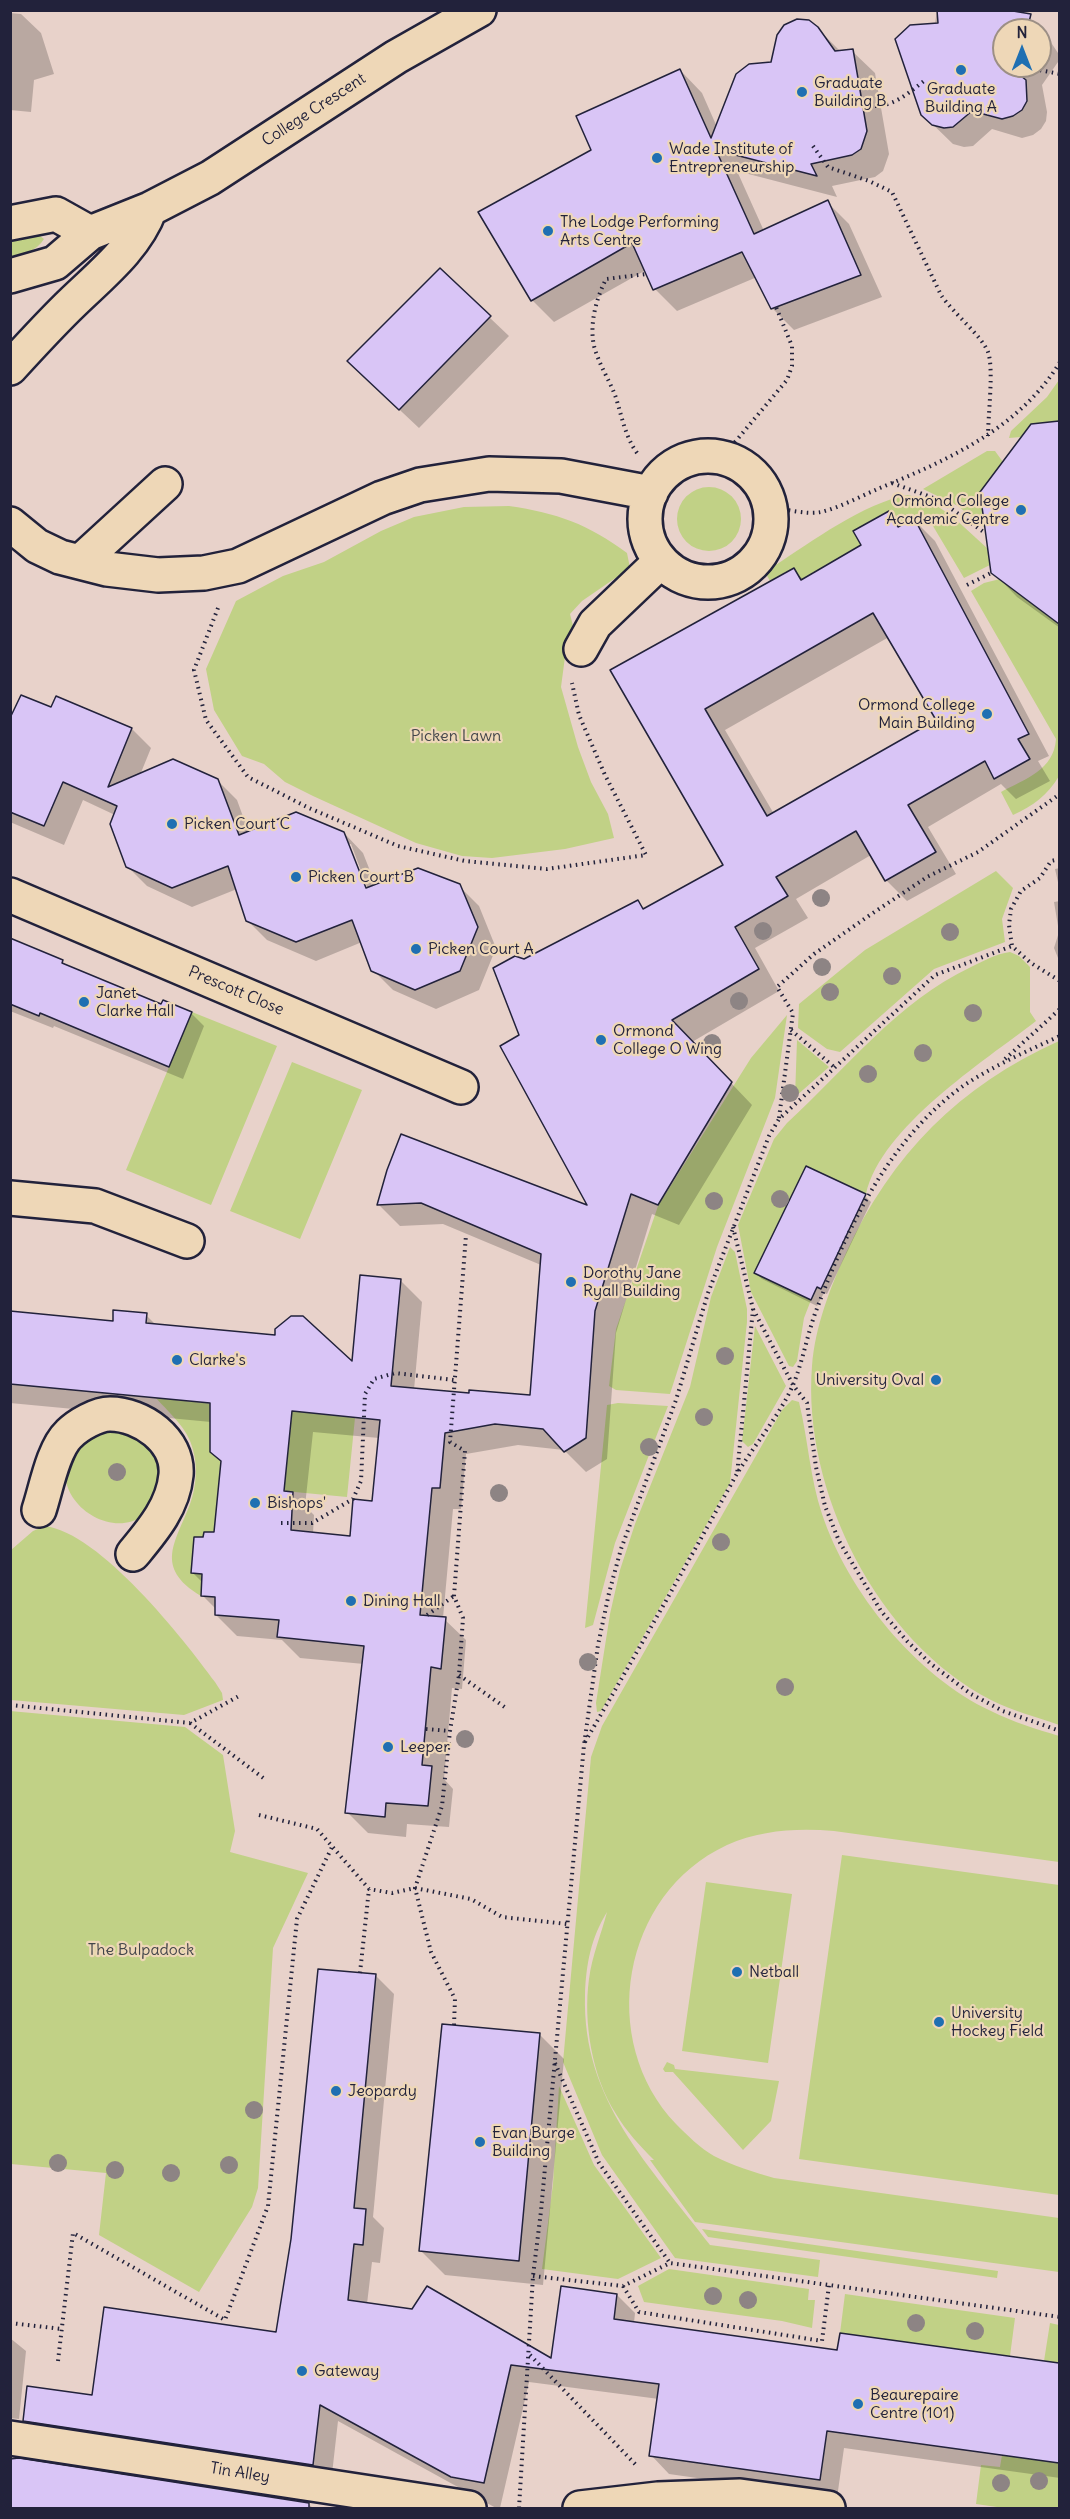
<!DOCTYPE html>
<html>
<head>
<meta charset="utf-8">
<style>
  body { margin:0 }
  #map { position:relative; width:1070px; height:2519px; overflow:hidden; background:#e8d2ca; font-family:Delius,sans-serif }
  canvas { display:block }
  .frame { position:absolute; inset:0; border:12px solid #22223b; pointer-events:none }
  .north { position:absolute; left:992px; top:18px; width:60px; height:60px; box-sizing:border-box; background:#eed7b7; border:2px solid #9c8f85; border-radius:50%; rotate:0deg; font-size:16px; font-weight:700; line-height:24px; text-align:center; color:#22223b }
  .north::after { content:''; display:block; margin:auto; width:21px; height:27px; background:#1f6fb2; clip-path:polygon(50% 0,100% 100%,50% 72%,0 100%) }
</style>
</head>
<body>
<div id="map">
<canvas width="1070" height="2519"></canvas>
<div class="frame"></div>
<div class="north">N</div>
</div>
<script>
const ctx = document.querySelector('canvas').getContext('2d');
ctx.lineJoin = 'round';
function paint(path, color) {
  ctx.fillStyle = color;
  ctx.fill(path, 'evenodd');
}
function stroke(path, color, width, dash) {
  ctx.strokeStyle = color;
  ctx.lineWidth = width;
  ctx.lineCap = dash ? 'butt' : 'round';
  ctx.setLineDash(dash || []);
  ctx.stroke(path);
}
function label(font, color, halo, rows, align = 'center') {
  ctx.font = font + ' Delius,sans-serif';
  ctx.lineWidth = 4.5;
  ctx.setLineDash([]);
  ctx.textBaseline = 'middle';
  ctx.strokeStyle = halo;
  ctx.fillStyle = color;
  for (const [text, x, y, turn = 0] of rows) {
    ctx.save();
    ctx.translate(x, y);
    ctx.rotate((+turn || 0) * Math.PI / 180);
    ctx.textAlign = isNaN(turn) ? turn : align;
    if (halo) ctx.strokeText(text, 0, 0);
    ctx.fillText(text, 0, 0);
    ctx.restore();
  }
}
paint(new Path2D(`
  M 40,236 L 44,239 C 37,251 23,254 11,257 L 11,239 Z
  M 1059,380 L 1059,421 L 1031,424 L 1021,437 L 1009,438 L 1011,431 L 1047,397 Z
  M 987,451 L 995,451 L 1003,462 L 980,492 L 984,527 L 958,506 L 923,489 Z
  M677 519a32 32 0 1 1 64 0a32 32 0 1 1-64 0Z
  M 908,495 L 928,500 L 952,516 L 988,549 L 990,565 L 964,578 L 927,516 L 920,513 L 898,527 L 888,511 L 853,531 L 861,545 L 801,580 L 793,568 L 770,581 L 766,574 L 774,566 C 813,541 863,503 908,495 Z
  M 509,506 C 557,513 588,524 627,553 L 630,568 L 582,601 L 570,614 L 574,630 L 565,657 L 561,687 L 578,747 L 591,782 L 608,814 L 614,838 L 565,849 L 492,858 L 462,856 L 416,843 L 313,796 L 285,782 L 264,764 L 242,756 L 214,710 L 206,669 L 236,601 L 283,576 L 324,562 L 381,531 L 414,517 L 464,507 Z
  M 1000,579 L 1059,624 L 1059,776 C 1048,795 1033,806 1013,815 L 1001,792 C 1025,779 1054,770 1056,739 L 971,591 L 984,583 Z
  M 996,871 L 1013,888 L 1002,919 L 1005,942 L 934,969 L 840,1052 L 827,1049 L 798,1028 L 799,1004 L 865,950 Z
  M 1010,952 L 1019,956 L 1030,967 L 1030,1012 L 1036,1021 C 983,1062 881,1127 866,1194 L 806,1166 L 754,1273 L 811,1300 L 804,1318 L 797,1361 L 793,1367 L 789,1366 L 751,1292 L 738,1225 L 774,1139 L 787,1123 C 846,1069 897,1002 971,967 C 983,961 996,954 1010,952 Z
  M 192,1012 L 277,1046 L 211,1205 L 126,1170 Z
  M 787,1015 L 775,1098 L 717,1247 L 670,1394 L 616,1390 L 609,1386 L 616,1329 L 658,1206 L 751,1058 Z
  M 797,1040 L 829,1067 L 795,1097 Z
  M 1059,1041 L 1059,1725 C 1037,1717 1013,1711 991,1700 C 878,1642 802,1491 812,1366 C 815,1327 830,1288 846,1253 C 892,1154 959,1086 1059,1041 Z
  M 292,1062 L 362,1090 L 300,1239 L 230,1211 Z
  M 730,1247 L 735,1252 L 747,1309 L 747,1322 L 730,1483 L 601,1711 L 597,1712 L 596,1703 L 610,1614 L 620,1570 L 635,1524 L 690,1387 L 711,1297 Z
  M 755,1326 L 786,1386 L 753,1444 L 748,1447 L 742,1441 Z
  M 156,1398 L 223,1405 L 219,1433 L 210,1441 L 210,1452 L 221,1461 L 214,1532 L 204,1532 L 203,1537 L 194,1537 L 191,1572 L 202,1574 L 201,1596 C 153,1567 176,1542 190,1504 C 196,1488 198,1467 193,1450 C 188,1428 170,1414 156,1398 Z
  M 792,1400 L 799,1402 C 808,1439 810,1478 822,1514 C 848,1592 916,1676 991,1711 C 1013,1722 1036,1729 1059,1736 L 1059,1862 L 834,1831 C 797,1828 761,1830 727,1845 C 621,1894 597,2041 676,2124 C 687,2135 700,2148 714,2156 C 733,2166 754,2172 774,2178 L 1059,2218 L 1059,2272 L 695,2222 L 650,2160 L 654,2160 C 640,2146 626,2131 616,2114 C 592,2077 583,2022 589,1979 C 592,1956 601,1935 607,1912 C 591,1938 586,1964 585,1995 C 582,2101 650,2166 710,2245 L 820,2260 L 818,2277 L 675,2258 L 602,2155 L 563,2062 L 591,1757 L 602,1726 L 782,1410 Z
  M 618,1403 L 668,1406 L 615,1543 L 593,1625 L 585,1628 L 607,1405 Z
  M 292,1411 L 355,1418 L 347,1497 L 284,1491 Z
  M 103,1424 L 147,1437 L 165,1472 C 162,1483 159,1497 153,1507 C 151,1511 146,1513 143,1516 C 105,1542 45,1493 72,1451 C 78,1441 94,1432 103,1424 Z
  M 45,1526 C 100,1533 183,1638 215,1682 L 222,1693 L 223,1700 L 184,1715 L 11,1700 L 11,1550 L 33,1531 Z
  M 10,1711 L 185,1727 L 223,1755 L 235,1831 L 230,1852 L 308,1873 L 273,1948 L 258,2188 L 252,2207 L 199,2292 L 99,2235 L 106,2173 L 11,2164 Z
  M 842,1855 L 1059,1885 L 1059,2195 L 799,2159 Z
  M 706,1882 L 792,1894 L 768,2063 L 682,2051 Z
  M 667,2062 L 674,2065 L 675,2069 L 779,2081 L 771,2121 L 743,2150 L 673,2072 L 665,2072 L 663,2069 Z
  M 559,2086 L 594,2165 L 661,2258 L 618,2279 L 542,2269 L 553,2184 Z
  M 702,2229 L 998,2271 L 997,2278 L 708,2237 Z
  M 669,2269 L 809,2289 L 808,2300 L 815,2300 L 812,2328 L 782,2321 L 644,2302 L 638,2286 Z
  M 845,2294 L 1015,2318 L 1010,2356 L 840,2333 Z
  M 1050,2323 L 1059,2325 L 1059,2363 L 1044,2361 Z
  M 1002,2455 L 1059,2463 L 1059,2508 L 1004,2508 L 976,2504 L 981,2465 L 1000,2467 Z`), '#c1d186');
paint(new Path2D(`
  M 937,10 L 999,10 L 1001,13 L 1028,18 L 1048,38 L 1058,53 L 1058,62 L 1042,85 L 1047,112 L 1046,121 L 1041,129 L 1033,135 L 1022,138 L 992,129 L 973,146 L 964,147 L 953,144 L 922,114 ZM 1004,30 L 1040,30 L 1040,66 L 1004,66 Z
  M 10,13 L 21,14 L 41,33 L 54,74 L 34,80 L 31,112 L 10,110 Z
  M 817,28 L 841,52 L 852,51 L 875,73 L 889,154 L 883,171 L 875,177 L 832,186 L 837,197 L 737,171 L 764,231 L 827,202 L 849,224 L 882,297 L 794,330 L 772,308 L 757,277 L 677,311 L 655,289 L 646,270 L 554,322 L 532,300 L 593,150 L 680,70 L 702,93 L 717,127 L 772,64 Z
  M 489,317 L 509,336 L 419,428 L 369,381 Z
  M 1060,422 L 1060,628 L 1017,597 L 993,572 L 1032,425 Z
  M 888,513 L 902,527 L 913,519 L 935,541 L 1049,756 L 1038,761 L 1050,781 L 1016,799 L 1001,784 L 928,827 L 956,874 L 907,901 L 886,880 L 871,855 L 796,899 L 808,918 L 755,948 L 779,991 L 692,1042 L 752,1105 L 679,1225 L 652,1214 L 616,1333 L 607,1459 L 586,1472 L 564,1450 L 518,1445 L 466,1454 L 461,1509 L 453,1509 L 443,1618 L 466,1640 L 462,1689 L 452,1688 L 444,1779 L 453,1789 L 449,1827 L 407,1824 L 406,1837 L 368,1833 L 347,1812 L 364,1664 L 300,1658 L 282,1640 L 237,1636 L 216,1615 L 216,1609 L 202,1595 L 203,1583 L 192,1572 L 204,1539 L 215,1534 L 222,1463 L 211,1452 L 211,1422 L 10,1403 L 10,1312 L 114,1323 L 146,1315 L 156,1325 L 353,1364 L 400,1280 L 422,1302 L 414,1390 L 470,1395 L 532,1396 L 541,1265 L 443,1224 L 400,1226 L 379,1205 L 389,1170 L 590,1208 L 521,1036 L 525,961 L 638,902 L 646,910 L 725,866 L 612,671 L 793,570 L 804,580 L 863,546 ZM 889,637 L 938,721 L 774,814 L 725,730 ZM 313,1432 L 379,1438 L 374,1502 L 351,1538 L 313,1534 L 314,1515 L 305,1506 Z
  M 52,708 L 132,729 L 151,748 L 140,775 L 217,780 L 237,800 L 249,833 L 344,833 L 363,853 L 376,886 L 459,886 L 479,906 L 496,948 L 479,990 L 436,1009 L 393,990 L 373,970 L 362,942 L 316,961 L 267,940 L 247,920 L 237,889 L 192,907 L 147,886 L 127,866 L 115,815 L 83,800 L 64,845 L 10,822 L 10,722 ZM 348,844 L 351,844 L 370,895 L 367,896 Z
  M 1060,868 L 1060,891 L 1055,869 Z
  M 1060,901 L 1060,963 L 1054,948 L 1059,932 L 1054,902 Z
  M 10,940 L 62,961 L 68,967 L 162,1005 L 191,1013 L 204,1026 L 183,1079 L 54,1026 L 53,1028 L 10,1011 Z
  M 865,1196 L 871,1202 L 827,1294 L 824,1293 L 817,1306 L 762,1279 L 756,1273 Z
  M 376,1976 L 394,1994 L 373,2217 L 384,2228 L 380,2263 L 372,2262 L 367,2304 L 552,2360 L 617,2295 L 635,2313 L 634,2323 L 839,2352 L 841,2334 L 1060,2365 L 1060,2478 L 844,2448 L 837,2498 L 669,2474 L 651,2455 L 659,2399 L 529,2382 L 500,2508 L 496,2508 L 338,2421 L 331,2483 L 146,2454 L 128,2436 L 277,2334 Z
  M 540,2035 L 564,2059 L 543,2285 L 445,2275 L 420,2250 Z
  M 10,2338 L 26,2351 L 19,2419 L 10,2418 Z
  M 10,2463 L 308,2504 L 313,2508 L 10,2508 Z`), '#0003');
const building = new Path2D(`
  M 937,10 L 1013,11 L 1031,14 L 1027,30 L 1004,30 L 1004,66 L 1018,66 L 1016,72 L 1026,80 L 1027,101 L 1022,110 L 1013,116 L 1002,119 L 972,111 L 953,127 L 944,128 L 932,125 L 921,115 L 895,39 L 910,25 L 938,23 Z
  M 797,19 L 809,20 L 818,27 L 835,51 L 853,49 L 867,131 L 861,149 L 852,155 L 811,164 L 817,176 L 716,150 L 754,234 L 828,200 L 861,275 L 771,309 L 742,252 L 653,290 L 632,243 L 531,301 L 478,212 L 591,150 L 576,116 L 680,69 L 711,138 L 736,74 L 749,64 L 771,62 L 777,35 L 784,25 Z
  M 440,268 L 491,316 L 399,410 L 347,361 Z
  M 1059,421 L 1059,624 L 991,573 L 980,492 L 1031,424 Z
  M 889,511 L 898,527 L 914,518 L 1029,734 L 1018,739 L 1030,759 L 994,779 L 985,761 L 908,805 L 936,852 L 885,881 L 856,831 L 776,877 L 788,896 L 735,927 L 759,969 L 672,1020 L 732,1082 L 658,1205 L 631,1194 L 595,1311 L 586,1438 L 564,1452 L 543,1429 L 495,1424 L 445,1433 L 440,1488 L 432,1488 L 420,1615 L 446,1617 L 441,1669 L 431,1667 L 422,1765 L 432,1766 L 428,1806 L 386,1803 L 385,1817 L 345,1813 L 364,1646 L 277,1637 L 279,1620 L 215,1615 L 215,1597 L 201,1596 L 202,1574 L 191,1573 L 194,1537 L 203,1537 L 204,1532 L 214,1532 L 221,1461 L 210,1452 L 210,1403 L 10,1384 L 10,1311 L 113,1321 L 113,1310 L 147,1313 L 146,1323 L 275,1335 L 275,1329 L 291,1316 L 303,1316 L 352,1361 L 360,1275 L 401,1279 L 391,1386 L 469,1393 L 469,1390 L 530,1395 L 541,1254 L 421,1203 L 377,1205 L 387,1170 L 401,1134 L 587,1205 L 500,1046 L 519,1035 L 493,968 L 515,956 L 524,959 L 638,900 L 643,909 L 723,865 L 610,670 L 794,568 L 801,580 L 861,545 L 853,531 ZM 873,613 L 936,720 L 767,816 L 705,709 ZM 292,1411 L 380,1420 L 372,1501 L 353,1499 L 350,1536 L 291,1530 L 293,1492 L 284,1491 Z
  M 21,695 L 51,707 L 56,696 L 132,728 L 108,787 L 173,759 L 218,779 L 239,835 L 296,812 L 344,832 L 366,888 L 418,868 L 460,884 L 478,927 L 460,971 L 415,990 L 371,971 L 352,920 L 296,942 L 246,921 L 228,866 L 172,888 L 126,867 L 110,824 L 117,806 L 63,782 L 44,826 L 10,812 L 10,718 Z
  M 10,938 L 63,960 L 62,963 L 161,1004 L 163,1000 L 192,1012 L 169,1067 L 40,1013 L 39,1016 L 10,1004 Z
  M 806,1166 L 866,1194 L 821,1289 L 817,1287 L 811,1300 L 754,1273 Z
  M 318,1969 L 376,1974 L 354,2208 L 366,2209 L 363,2245 L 354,2244 L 348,2300 L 412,2309 L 427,2286 L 551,2358 L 561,2286 L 617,2294 L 614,2319 L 837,2350 L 840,2333 L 1059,2363 L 1059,2463 L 827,2431 L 820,2480 L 649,2456 L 659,2384 L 511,2365 L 484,2483 L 451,2477 L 320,2405 L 313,2465 L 23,2421 L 27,2386 L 92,2395 L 104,2307 L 276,2332 L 291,2239 Z
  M 442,2024 L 540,2033 L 519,2261 L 419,2251 Z
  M 19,2458 L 309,2503 L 309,2508 L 10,2508 L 10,2459 Z`);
paint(building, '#d9c5f6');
stroke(building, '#22223b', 1.5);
const minor = new Path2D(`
  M645 519a63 63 0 1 1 126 0a63 63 0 1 1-126 0Z
  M 10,524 L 37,546 L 60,557 L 107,569 L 158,575 L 204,573 L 238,566 L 382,498 L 420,485 L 489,474 L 561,476 L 651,493
  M 80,562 L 165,484
  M 581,649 L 595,624 L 660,562
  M 10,895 L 461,1087
  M 10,1198 L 95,1206 L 187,1241
  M 39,1510 C 46,1489 53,1449 69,1434 C 78,1425 97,1414 110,1414 C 141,1414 179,1440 176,1475 C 173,1507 152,1531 133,1554
  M 10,2438 L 469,2508
  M 580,2508 L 658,2499 L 740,2496 L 828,2508`);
const major = new Path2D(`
  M 10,223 L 56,214 L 90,233
  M 10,276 L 55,263 L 90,233 L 150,209 L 210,178 L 396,57 L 479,10
  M 10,368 C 31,345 52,322 74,301 C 102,274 136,247 150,209`);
stroke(minor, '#22223b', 38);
stroke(major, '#22223b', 38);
stroke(new Path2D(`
  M 1034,69 L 1060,74
  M 857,104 C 888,111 901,99 924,81
  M 813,146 L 828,167 L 869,181 L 892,192 L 941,295 C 952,312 982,336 988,352 C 994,368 988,416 988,436
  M 637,453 C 625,436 622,417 616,398 C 611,383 602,370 597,355 C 587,332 595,301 606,279 L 646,274
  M 728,459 L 735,442 L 787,380 L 792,366 L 792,346 L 776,307
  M 892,483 L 939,500 L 985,533
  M 771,508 C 786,509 807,515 821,512 C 841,507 861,496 880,488 C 948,460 1020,428 1060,362
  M 967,585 L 991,573
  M 218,608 L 194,670 L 206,720 L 248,777 L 309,808 L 398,846 L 465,861 L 547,869 L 646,855 L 605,775 L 579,715 L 572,683
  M 1060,859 L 1051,861 L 1040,878 L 1021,891 L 1011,909 L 1009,925 L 1012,946 L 1031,963 L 1060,981
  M 791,1030 L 834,1067
  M 1005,1059 L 1060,1009
  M 779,1118 L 793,1013 L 777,987 L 814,954 L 870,915 L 927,877 L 978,852 L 1060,794
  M 733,1227 L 753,1309 L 737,1475
  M 753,1309 L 793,1385 L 807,1403 L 816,1467 L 825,1506 L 839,1541 L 881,1611 L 907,1641 L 931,1664 L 971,1694 L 1003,1711 L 1060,1731
  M 281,1523 L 312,1523 L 353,1499 L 361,1481 L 365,1394 L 374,1379 L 395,1373 L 454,1380
  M 427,1615 L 454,1596
  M 459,1675 L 506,1708
  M 10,1705 L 190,1723 L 239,1696
  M 190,1723 L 266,1780
  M 426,1729 L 450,1731
  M 585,1742 C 636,1654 686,1566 735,1477 C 752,1448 780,1415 793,1385 C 803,1361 807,1335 816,1311 C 847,1228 889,1139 963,1086 C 993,1066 1027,1051 1060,1036
  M 259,1815 L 317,1829 L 369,1889 L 392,1893 L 415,1888 L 471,1899 L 502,1917 L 567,1924
  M 360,1973 L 369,1889
  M 454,2025 L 455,1999 L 431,1952 L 415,1888 L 442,1806 L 450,1731 L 459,1675 L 463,1618 L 454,1596 L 465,1451 L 450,1442 L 466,1235
  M 555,2063 L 599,2163 L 670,2263
  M 533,2276 L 623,2286 L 670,2263 L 1060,2317
  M 623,2286 L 639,2312 L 822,2341 L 829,2285
  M 10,2323 L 62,2329
  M 530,2355 L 637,2466
  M 58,2361 L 73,2233 L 225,2320 L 268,2206 L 297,1919 L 332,1847
  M 519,2508 L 533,2276 L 541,2211 L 584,1745 L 598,1645 L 609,1593 L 621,1549 L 676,1400 L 708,1293 L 769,1136 L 779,1119 L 935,975 L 1012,946`), '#22223b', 4, [1.5, 4.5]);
stroke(minor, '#eed7b7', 33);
stroke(major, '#eed7b7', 33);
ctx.fillStyle = '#8d8484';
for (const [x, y] of [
  [821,898],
  [763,931],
  [950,932],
  [822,967],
  [892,976],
  [830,992],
  [739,1001],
  [973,1013],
  [712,1043],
  [923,1053],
  [868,1074],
  [790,1093],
  [780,1199],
  [714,1201],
  [725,1356],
  [704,1417],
  [649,1447],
  [117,1472],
  [499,1493],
  [721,1542],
  [588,1662],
  [785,1687],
  [465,1739],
  [254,2110],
  [58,2163],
  [229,2165],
  [115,2170],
  [171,2173],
  [713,2296],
  [748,2300],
  [916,2323],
  [975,2331],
  [1039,2481],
  [1001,2483]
]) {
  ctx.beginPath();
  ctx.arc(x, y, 9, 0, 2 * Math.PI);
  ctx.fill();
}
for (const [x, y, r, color] of [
  [961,70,6,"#1f6fb2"],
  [802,92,6,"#1f6fb2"],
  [657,158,6,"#1f6fb2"],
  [548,231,6,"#1f6fb2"],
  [1021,510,6,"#1f6fb2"],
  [987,714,6,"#1f6fb2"],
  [172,824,6,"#1f6fb2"],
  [296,877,6,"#1f6fb2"],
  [416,949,6,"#1f6fb2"],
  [84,1002,6,"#1f6fb2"],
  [601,1040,6,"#1f6fb2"],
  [571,1282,6,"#1f6fb2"],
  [177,1360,6,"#1f6fb2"],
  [936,1380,6,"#1f6fb2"],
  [255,1503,6,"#1f6fb2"],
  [351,1601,6,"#1f6fb2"],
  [388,1747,6,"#1f6fb2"],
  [737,1972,6,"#1f6fb2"],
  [939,2022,6,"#1f6fb2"],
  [336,2091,6,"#1f6fb2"],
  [480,2142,6,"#1f6fb2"],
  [302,2371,6,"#1f6fb2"],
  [858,2404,6,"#1f6fb2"]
]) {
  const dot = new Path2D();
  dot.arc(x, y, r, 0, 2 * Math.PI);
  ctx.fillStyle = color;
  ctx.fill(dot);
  stroke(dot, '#eed7b7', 2);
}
label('16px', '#22223b', '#eed7b7', [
  ["Graduate",814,83],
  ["Building B",814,101],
  ["Graduate",961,89,"center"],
  ["Building A",961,107,"center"],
  ["Wade Institute of",669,149],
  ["Entrepreneurship",669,167],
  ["The Lodge Performing",560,222],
  ["Arts Centre",560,240],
  ["Ormond College",1009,501,"right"],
  ["Academic Centre",1009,519,"right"],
  ["Ormond College",975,705,"right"],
  ["Main Building",975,723,"right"],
  ["Picken Court C",184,824],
  ["Picken Court B",308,877],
  ["Picken Court A",428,949],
  ["Janet",96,993],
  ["Clarke Hall",96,1011],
  ["Ormond",613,1031],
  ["College O Wing",613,1049],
  ["Dorothy Jane",583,1273],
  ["Ryall Building",583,1291],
  ["Clarke's",189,1360],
  ["University Oval",924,1380,"right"],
  ["Bishops'",267,1503],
  ["Dining Hall",363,1601],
  ["Leeper",400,1747],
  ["Netball",749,1972],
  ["University",951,2013],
  ["Hockey Field",951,2031],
  ["Jeopardy",348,2091],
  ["Evan Burge",492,2133],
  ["Building",492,2151],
  ["Gateway",314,2371],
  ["Beaurepaire",870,2395],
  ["Centre (101)",870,2413]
], 'left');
label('16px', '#22223b', '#eed7b7', [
  ["College Crescent",314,110,-33],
  ["Prescott Close",236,991,23],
  ["Tin Alley",240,2473,9]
]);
label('16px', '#42454a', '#eed7b7', [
  ["Picken Lawn",456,736],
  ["The Bulpadock",141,1950]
]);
</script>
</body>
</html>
